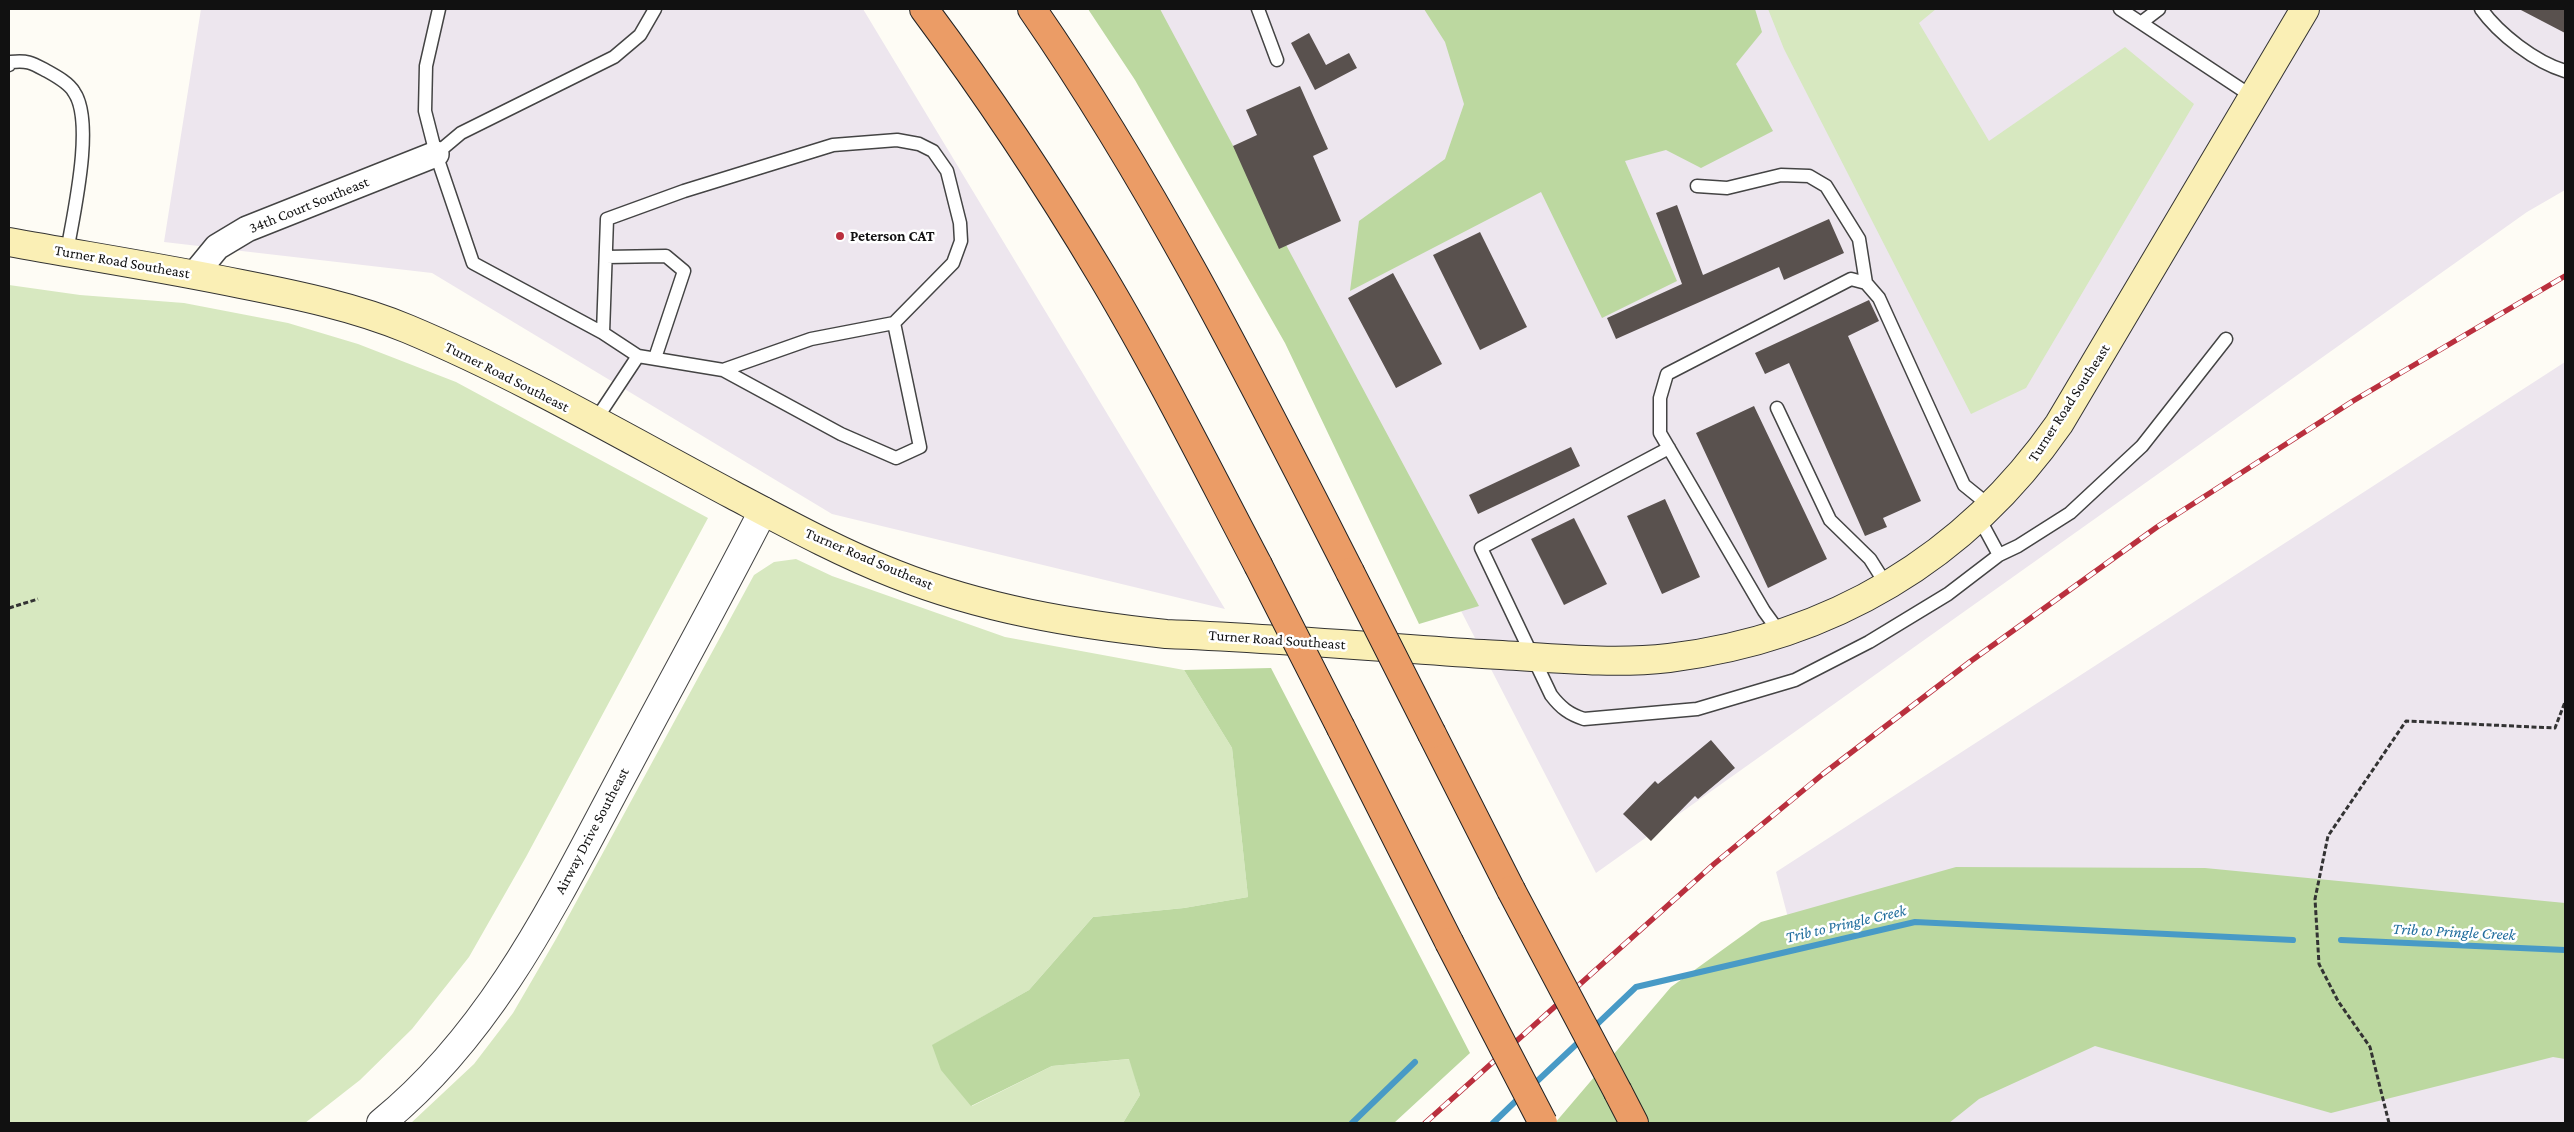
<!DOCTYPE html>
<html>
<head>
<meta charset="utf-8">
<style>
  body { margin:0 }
  #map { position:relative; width:2574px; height:1132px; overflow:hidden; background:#fefcf5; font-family:"Crimson Pro",serif }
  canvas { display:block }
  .frame { position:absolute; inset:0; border:10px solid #111; pointer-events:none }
</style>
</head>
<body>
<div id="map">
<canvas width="2574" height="1132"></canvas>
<div class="frame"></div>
</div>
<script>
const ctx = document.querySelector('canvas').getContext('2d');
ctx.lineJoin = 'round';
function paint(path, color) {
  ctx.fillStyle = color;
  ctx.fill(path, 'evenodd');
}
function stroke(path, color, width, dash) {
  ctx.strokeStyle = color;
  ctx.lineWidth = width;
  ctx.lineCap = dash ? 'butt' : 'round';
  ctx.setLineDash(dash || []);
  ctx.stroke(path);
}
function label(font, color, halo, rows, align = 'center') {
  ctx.font = font + ' "Crimson Pro",serif';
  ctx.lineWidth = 5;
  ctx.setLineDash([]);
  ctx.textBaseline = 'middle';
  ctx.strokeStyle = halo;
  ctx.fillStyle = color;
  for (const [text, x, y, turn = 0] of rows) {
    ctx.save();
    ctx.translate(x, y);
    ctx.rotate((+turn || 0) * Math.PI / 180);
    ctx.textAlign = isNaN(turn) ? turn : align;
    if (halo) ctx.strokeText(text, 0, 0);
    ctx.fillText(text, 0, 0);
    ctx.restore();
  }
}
paint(new Path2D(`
  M 201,9 L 863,9 L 1225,609 L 832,514 L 432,273 L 164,242 Z
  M 1151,9 L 2565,9 L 2565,190 L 2527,212 L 1596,873 Z
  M 2565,362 L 2565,1123 L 1842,1123 L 1776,872 Z`), '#ede6ee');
paint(new Path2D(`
  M 1768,9 L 1936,9 L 1919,23 L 1989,141 L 2125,47 L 2194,104 L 2026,388 L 1971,414 L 1784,49 Z
  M 9,285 L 80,295 L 184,303 L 288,323 L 358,344 L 456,382 L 708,518 L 526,857 L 469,957 L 412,1029 L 360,1080 L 305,1123 L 9,1123 Z
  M 796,559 L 832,576 L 1005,637 L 1184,670 L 1232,748 L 1248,897 L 1184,908 L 1093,917 L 1029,990 L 933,1045 L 972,1106 L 1052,1066 L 1130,1059 L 1140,1095 L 1123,1123 L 411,1123 L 474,1064 L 513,1013 L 556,939 L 754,575 L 774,562 Z`), '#d7e8c0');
paint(new Path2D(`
  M 1088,9 L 1160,9 L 1479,606 L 1419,624 L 1285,343 L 1135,80 Z
  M 1424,9 L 1755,9 L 1762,32 L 1736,64 L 1773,131 L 1701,168 L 1666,150 L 1625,161 L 1677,281 L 1602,318 L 1541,192 L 1350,291 L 1359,221 L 1445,159 L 1464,104 L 1445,42 Z
  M 1271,668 L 1470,1053 L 1394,1123 L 1123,1123 L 1140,1095 L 1129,1059 L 1052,1066 L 971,1106 L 941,1070 L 932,1045 L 1029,990 L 1093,917 L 1184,908 L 1248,897 L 1232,748 L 1184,670 Z
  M 1956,867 L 2205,868 L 2565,903 L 2565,1059 L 2553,1057 L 2331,1113 L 2095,1046 L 1979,1099 L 1949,1123 L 1555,1123 L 1671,987 L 1761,922 Z`), '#bcd8a0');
stroke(new Path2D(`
  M 2341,940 L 2565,950
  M 1592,1029 L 1636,987 L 1915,922 L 2293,940
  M 1532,1086 L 1583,1038
  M 1352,1123 L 1415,1062
  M 1493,1123 L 1521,1096`), '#489ac6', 6);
paint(new Path2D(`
  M 2519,9 L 2565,9 L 2565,33 Z
  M 1309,33 L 1326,65 L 1349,53 L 1357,68 L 1315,90 L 1291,43 Z
  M 1300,86 L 1328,149 L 1313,156 L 1341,221 L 1279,249 L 1233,146 L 1257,135 L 1246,110 Z
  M 1677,205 L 1703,275 L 1829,219 L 1844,253 L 1784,280 L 1779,267 L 1616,339 L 1607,318 L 1682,284 L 1656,213 Z
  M 1480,232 L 1527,327 L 1480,350 L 1433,255 Z
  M 1393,273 L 1442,364 L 1396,388 L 1348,298 Z
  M 1869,300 L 1879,321 L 1848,336 L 1921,501 L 1883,518 L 1887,527 L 1865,536 L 1789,363 L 1765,374 L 1755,353 Z
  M 1754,406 L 1827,559 L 1768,588 L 1696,433 Z
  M 1571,447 L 1580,466 L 1478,514 L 1469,495 Z
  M 1665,499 L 1700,577 L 1662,594 L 1627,516 Z
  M 1574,518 L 1607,584 L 1564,605 L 1531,539 Z
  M 1711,740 L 1735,768 L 1698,799 L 1695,796 L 1651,841 L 1623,814 L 1655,781 L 1658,784 Z`), '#59514e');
const service = new Path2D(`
  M 439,9 L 426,66 L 425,111 L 436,154 L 473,263 L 603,333
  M 1258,9 L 1277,60
  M 2120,9 L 2253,97
  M 2481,9 C 2499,34 2535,62 2565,71
  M 2142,22 L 2159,9
  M 9,65 L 11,62 C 28,60 32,63 47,71 C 56,76 69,83 74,92 C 95,122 73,216 67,252
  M 436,154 L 461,133 L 614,57 L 640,35 L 655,9
  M 1697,186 L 1727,188 L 1781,175 L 1809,176 L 1826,186 L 1859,239 L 1866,283
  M 606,257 L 666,256 L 684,271 L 655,358
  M 638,356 L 723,370 L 841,434 L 896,458 L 920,447 L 894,323 L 811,339 L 723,370
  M 1777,408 L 1830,520 L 1870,559 L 1887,586
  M 595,421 L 638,356 L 603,333 L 607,219 L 684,191 L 833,145 L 897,140 L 919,144 L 933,151 L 947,171 L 960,223 L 961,241 L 953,263 L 894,323
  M 1669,448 L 1481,548 L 1551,695 C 1561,708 1569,714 1584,719 L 1697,709 L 1795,680 L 1869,642 L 1948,594 L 1999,555 L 2018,546 L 2070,513 L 2142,446 L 2226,339
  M 1979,518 L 1999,555
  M 1780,633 L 1764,611 L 1660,433 L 1660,398 L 1667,374 L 1851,279 L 1866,283 L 1879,298 L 1964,485 L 1990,506`);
const minor = new Path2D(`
  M 194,275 L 217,247 L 247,229 L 436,154`);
const tertiary = new Path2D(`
  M 381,1123 C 492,1033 555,902 621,778 C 668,689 717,601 763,511`);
const secondary = new Path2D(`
  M 9,242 C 86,256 164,268 241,284 C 297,295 355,307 408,329 C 520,376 626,438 733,495 C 786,523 839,552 895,574 C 983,609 1073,624 1166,634 C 1272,638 1378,647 1483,654 C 1544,657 1608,665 1669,658 C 1831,638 1966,558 2059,424 L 2305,9`);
const motorway = new Path2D(`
  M 924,9 C 988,95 1047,184 1102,276 C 1158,370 1207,468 1258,565
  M 1032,9 C 1155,187 1252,380 1350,572
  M 1341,728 L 1449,942
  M 1432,734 L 1511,890
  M 1618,1092 L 1634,1123`);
stroke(service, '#444', 15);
stroke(minor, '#444', 28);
stroke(tertiary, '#444', 30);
stroke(secondary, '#333', 30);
stroke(motorway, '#222', 30);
stroke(new Path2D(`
  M 9,608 L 38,599
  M 2389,1123 L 2370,1047 L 2338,1001 L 2319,964 L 2315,899 L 2328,836 L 2406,721 L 2555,728 L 2565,702`), '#333', 3, [5, 2.5]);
stroke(service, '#fff', 12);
stroke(minor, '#fff', 25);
stroke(tertiary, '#fff', 28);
stroke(secondary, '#faefb5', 28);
stroke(motorway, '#eb9c66', 28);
const rail = new Path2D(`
  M 1425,1123 L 1714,864 L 1823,774 L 1971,661 L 2157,527 L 2353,401 L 2565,276`);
stroke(rail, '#ba303e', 5.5);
stroke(rail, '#fff', 4, [11]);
const motorwayBridge = new Path2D(`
  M 1258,565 L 1341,728
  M 1350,572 L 1432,734
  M 1511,890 L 1618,1092
  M 1449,942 L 1543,1123`);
stroke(motorwayBridge, '#222', 30, []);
stroke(motorwayBridge, '#eb9c66', 28);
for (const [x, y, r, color] of [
  [840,236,5,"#ba303e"]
]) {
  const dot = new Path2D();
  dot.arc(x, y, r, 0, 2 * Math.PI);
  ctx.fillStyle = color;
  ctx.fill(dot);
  stroke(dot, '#fff', 2);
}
label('15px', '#111', '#fff', [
  ["34th Court Southeast",309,205,-22],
  ["Turner Road Southeast",122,262,10],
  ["Turner Road Southeast",507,377,27],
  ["Turner Road Southeast",2069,403,-57],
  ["Turner Road Southeast",869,559,23],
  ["Turner Road Southeast",1277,640,4],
  ["Airway Drive Southeast",592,831,-62]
]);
label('bold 15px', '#111', '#fff', [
  ["Peterson CAT",850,236]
], 'left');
label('italic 16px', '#206d9d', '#fff', [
  ["Trib to Pringle Creek",1846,924,-13],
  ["Trib to Pringle Creek",2454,932,3]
]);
</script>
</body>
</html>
